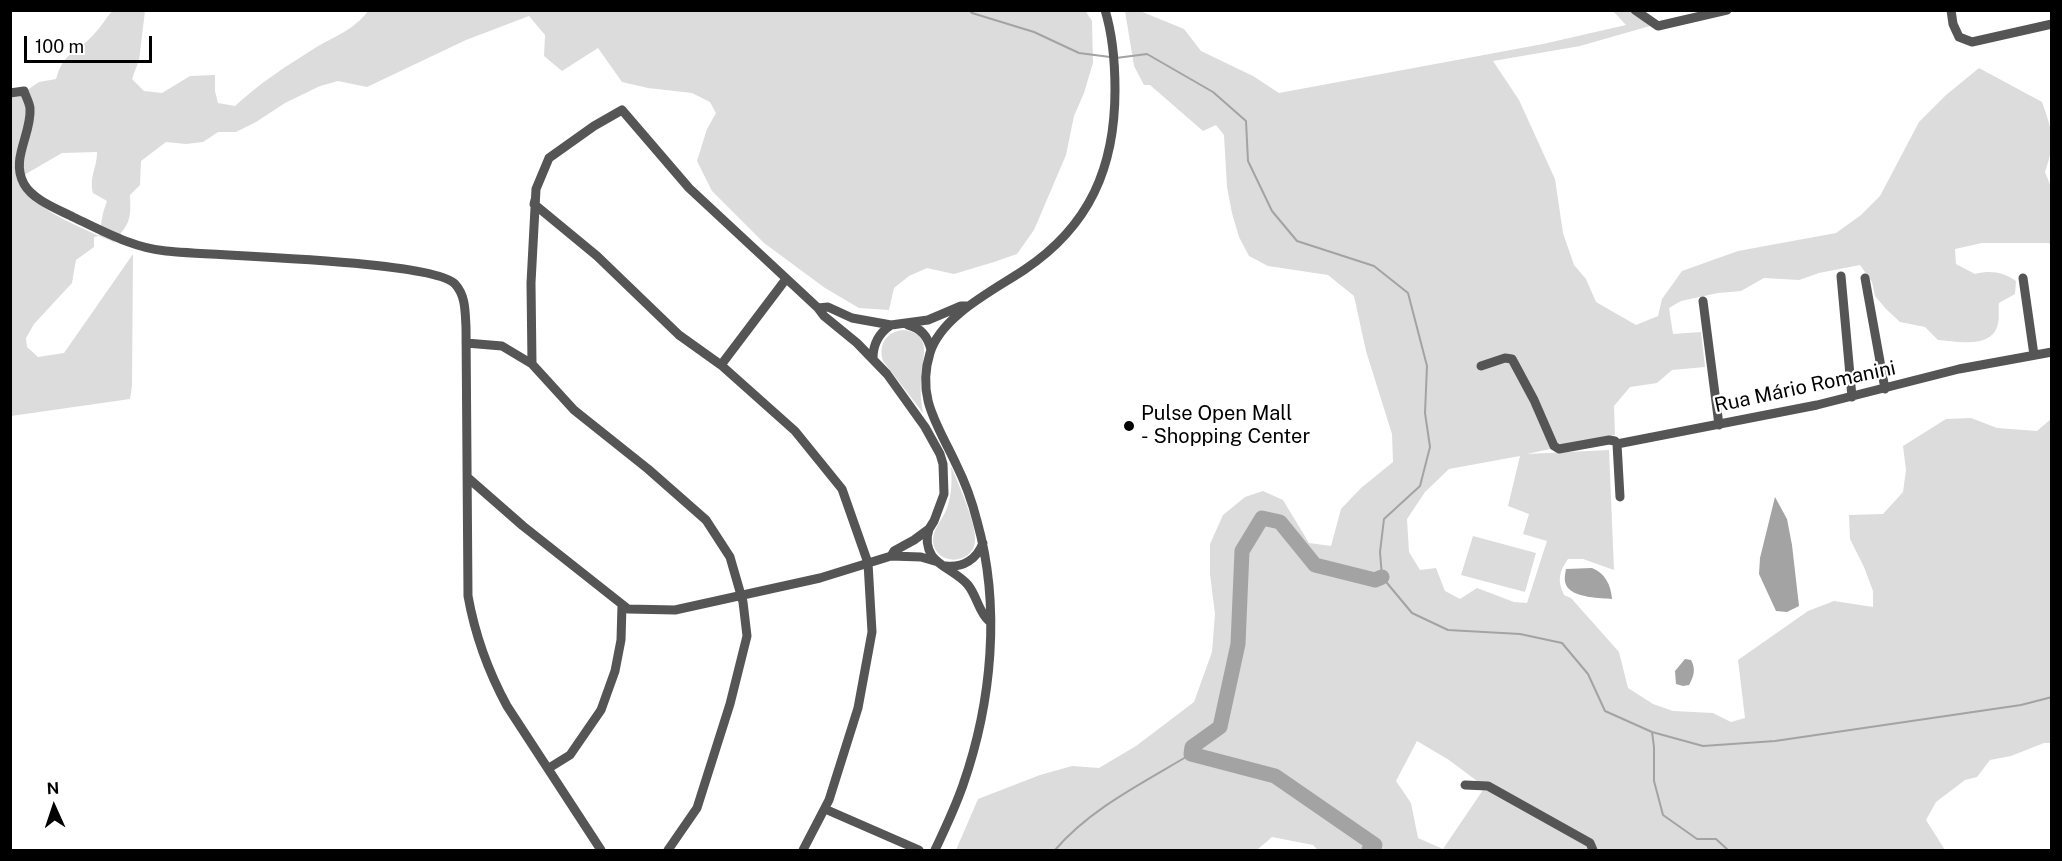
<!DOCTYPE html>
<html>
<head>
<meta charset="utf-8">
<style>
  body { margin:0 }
  #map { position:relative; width:2062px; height:861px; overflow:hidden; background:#fff; font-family:"Public Sans",sans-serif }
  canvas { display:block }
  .frame { position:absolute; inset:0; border:12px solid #000; pointer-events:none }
  .north { position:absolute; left:24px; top:777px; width:60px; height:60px; -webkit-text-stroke:4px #fff; paint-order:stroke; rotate:357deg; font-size:16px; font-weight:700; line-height:24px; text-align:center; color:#000 }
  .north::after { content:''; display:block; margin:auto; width:21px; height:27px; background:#000; clip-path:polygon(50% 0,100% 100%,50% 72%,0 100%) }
  .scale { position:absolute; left:24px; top:36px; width:128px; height:27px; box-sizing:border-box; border:3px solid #000; border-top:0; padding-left:8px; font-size:18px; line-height:21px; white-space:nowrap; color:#000; -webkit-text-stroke:4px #fff; paint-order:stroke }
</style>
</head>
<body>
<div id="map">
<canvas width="2062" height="861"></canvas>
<div class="frame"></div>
<div class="north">N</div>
<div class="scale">100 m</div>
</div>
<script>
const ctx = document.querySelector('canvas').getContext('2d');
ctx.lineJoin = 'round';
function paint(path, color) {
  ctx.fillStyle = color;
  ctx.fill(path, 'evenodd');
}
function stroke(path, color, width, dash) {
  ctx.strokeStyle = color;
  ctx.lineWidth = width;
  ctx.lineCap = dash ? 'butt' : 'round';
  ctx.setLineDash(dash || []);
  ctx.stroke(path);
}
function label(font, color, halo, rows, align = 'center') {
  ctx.font = font + ' "Public Sans",sans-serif';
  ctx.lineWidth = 4.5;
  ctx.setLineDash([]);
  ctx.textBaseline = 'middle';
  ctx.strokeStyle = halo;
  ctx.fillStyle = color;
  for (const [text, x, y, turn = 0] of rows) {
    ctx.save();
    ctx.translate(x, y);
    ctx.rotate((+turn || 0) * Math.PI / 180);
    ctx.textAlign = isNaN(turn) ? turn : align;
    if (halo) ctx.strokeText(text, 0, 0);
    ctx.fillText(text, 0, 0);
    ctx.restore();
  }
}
paint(new Path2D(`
  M 1085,10 L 1092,21 L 1093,63 L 1084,93 L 1074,116 L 1066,155 L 1034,230 L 1017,254 L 994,262 L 954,274 L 927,268 L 909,276 L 894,288 L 889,310 L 859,308 L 825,288 L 764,243 L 712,191 L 697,161 L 707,129 L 716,113 L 710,102 L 692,93 L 648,88 L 622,82 L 598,48 L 562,71 L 544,56 L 545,35 L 529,16 L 466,40 L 367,87 L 338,81 L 320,86 L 285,103 L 256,122 L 236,132 L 218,132 L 203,142 L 186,144 L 166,142 L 141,161 L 140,185 L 130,195 C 131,221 130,222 114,242 L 99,236 L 94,237 L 94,247 L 76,260 L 72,283 L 34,324 L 26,338 L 27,347 L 38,357 L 64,353 L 133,254 L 132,386 L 130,399 L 11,416 L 10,96 L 23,93 L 39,82 L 56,79 C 64,50 78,53 95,33 C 101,27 106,18 112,11 L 145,11 L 139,60 L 132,79 L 144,91 L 162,93 L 190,76 L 215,75 L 215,91 L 218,103 L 235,106 C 261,82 285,67 315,48 C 335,36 354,30 368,11 ZM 97,152 C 97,168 89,177 93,193 L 107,201 L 103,213 L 99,236 C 70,222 33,209 17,179 L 62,153 Z
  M 1125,11 L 1140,11 L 1184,29 L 1201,51 L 1253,76 L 1279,93 L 1543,44 L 1626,25 L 1613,11 L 1644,11 L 1646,17 L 1657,24 L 1580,46 L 1493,61 L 1519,100 L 1555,179 L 1563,233 L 1574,265 L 1586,279 L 1596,302 L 1636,325 L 1658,316 L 1662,299 L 1682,271 L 1738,251 L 1836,233 L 1861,215 L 1880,196 L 1919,122 L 1946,95 L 1979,68 L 2042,102 C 2052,130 2056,142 2045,172 L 2051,187 L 2051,246 L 2049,243 L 1982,243 L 1955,249 L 1956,264 L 1975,274 C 1991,270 2003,272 2016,281 L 2015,294 L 1999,303 C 1998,310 2000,320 1997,327 C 1989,349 1956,341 1938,340 L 1925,327 L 1900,322 L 1886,309 L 1875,296 L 1872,282 L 1860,265 L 1819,273 L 1799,280 L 1764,278 L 1741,291 L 1718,293 L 1681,301 L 1669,308 L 1673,334 L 1701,332 L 1705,367 L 1672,370 L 1657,383 L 1630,387 L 1614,406 L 1615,435 L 1527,454 L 1609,450 L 1614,570 L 1583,559 L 1568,559 C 1559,572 1557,580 1564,595 L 1571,598 L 1619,652 L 1628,688 L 1653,704 L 1673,711 L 1713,713 L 1731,722 L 1745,718 L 1738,660 L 1808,611 L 1834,601 L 1873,607 L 1873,591 L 1864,567 L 1850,539 L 1849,515 L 1883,514 L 1903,492 L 1906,470 L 1903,446 L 1946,419 L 1971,418 L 1997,428 L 2037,431 L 2051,419 L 2051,743 L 2044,743 L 2011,756 L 1990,760 L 1977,777 L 1965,780 L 1936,802 L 1926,820 L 1945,850 L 1318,850 L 1313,845 L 1272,837 L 1257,850 L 956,850 L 978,799 L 1040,775 L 1072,766 L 1099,768 L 1136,746 L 1194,702 L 1212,652 L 1215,614 L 1210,574 L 1210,544 L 1223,515 L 1245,497 L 1263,491 L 1283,500 L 1309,543 L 1331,546 L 1341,509 L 1361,488 L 1393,462 L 1392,434 L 1366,351 L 1354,296 L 1328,275 L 1268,266 L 1249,256 L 1239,237 L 1232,213 L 1227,187 L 1224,135 L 1216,125 L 1203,131 L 1150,85 L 1144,85 L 1134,66 ZM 1520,456 L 1508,506 L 1529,514 L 1523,534 L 1547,541 L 1527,603 L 1514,602 L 1477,588 L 1460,599 L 1445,591 L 1436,568 L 1420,570 L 1409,552 L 1407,519 L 1425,492 L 1449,469 ZM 1417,741 L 1449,760 L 1485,787 L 1443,849 L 1418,838 L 1411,803 L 1396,781 Z
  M 903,330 C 934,333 922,359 921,379 C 920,391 921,402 923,413 L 883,361 C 878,345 886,332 903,330 Z
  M 951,466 C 958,483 977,525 975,542 C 972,565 936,566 933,542 C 932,530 943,519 947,508 C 952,494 952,480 951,466 Z
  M 1473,536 L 1536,553 L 1525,592 L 1461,575 Z`), '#dcdcdc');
paint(new Path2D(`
  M 1775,497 L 1787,519 L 1792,545 L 1799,606 L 1787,612 L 1776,611 L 1759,574 L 1760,558 Z
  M 1592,568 C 1605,573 1611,585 1612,599 C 1600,598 1577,598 1568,588 C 1563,582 1565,575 1566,569 Z
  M 1685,659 L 1691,660 C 1696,669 1694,676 1689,685 L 1683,686 L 1676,684 L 1675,671 Z`), '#a3a3a3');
stroke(new Path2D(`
  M 969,10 L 972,13 L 1034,32 L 1079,53 L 1110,57
  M 1116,58 L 1147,54 L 1213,92 L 1246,121 L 1248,161 L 1272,211 L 1297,241 L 1374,266 L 1408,293 L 1427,366 L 1425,413 L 1430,447 L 1420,486 L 1384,519 L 1380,552 L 1382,577 L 1412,613 L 1448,630 L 1520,634 L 1562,643 L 1588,674 L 1605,711 L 1652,732 L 1703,746 L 1775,741 L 2021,705 L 2052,697
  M 1652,732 L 1654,747 L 1654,781 L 1663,815 L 1697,839 L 1716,839 L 1728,850
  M 1055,850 C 1091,808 1143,783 1191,754`), '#a3a3a3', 2);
stroke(new Path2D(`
  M 1369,850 L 1375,845 L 1275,776 L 1191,754 L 1192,747 L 1220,727 L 1238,644 L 1242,551 L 1262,518 L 1280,522 L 1315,565 L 1375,580 L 1382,577`), '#a3a3a3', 15);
stroke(new Path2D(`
  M 1635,10 L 1658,26 L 1727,10
  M 1951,10 L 1953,24 L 1959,37 L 1972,42 L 2052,24
  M 10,93 L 24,91 C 26,97 29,102 30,108 C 32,134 10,159 24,184 C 33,200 57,209 73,217 C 103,231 133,248 166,251 C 210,256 434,260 455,284 C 466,296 465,312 466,327 L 468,596 C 475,635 488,671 507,706 L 601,850
  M 535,200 L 534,204 L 597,256 L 679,335 L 721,365 L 795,431 L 842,489 L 868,563 L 872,632 L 858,708 L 829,800 L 803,850
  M 1841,276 L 1852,397
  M 1865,278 L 1885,389
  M 2023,278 L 2034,355
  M 1703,301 L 1719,425
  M 818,308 L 828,307 L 852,318 L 891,325 L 928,320 L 961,306 L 968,306
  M 908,325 C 921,328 928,336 931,350
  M 466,343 L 502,346 L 532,364 L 574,410 L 648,469 L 706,520 L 730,557 L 743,602 L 747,636 L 730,704 L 697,808 L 668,850
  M 873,358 C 873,344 879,333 891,325
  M 532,364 L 531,283 L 536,189 L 549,158 L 594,126 L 622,110 L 689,188 L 818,308 L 824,316 L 857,343 L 887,374 L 925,427 L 940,454 L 943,464 L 944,494 L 934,521 L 929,529 L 914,540 L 894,551 L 891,556
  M 721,365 L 786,279
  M 1481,366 L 1505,358 L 1512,359 L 1534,400 L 1554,446 L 1559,449 L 1609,440 L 1615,441 L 1617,444
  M 467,477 L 523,526 L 628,609 L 675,610 L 820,578 L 891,556 L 921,557 L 938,562
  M 1620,497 L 1617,444 L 1817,405 L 1959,369 L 2052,352
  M 929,529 C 926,538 927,548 932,556 C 940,567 958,573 968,585 C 977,596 979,613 989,621
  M 946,566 C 963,568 977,559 983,543
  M 549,768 L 570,755 L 601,710 L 615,671 L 621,640 L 622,605
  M 1465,785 L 1488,786 L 1590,843 L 1593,850
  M 825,809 L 919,850
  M 935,850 C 945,829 955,808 963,785 C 992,702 1001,606 977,521 C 972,501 965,482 956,464 C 938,425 916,398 930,353 C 941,316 994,290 1024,270 C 1090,226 1115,167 1115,90 C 1115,63 1113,36 1105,10`), '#555', 9);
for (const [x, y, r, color] of [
  [1129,426,6,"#000"]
]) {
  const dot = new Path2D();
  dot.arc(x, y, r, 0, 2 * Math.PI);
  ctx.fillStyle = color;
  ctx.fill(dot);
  stroke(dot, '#fff', 2);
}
label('20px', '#000', '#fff', [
  ["Rua Mário Romanini",1805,387,-12]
]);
label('20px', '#000', '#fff', [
  ["Pulse Open Mall",1141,414],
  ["- Shopping Center",1141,437]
], 'left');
</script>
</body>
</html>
